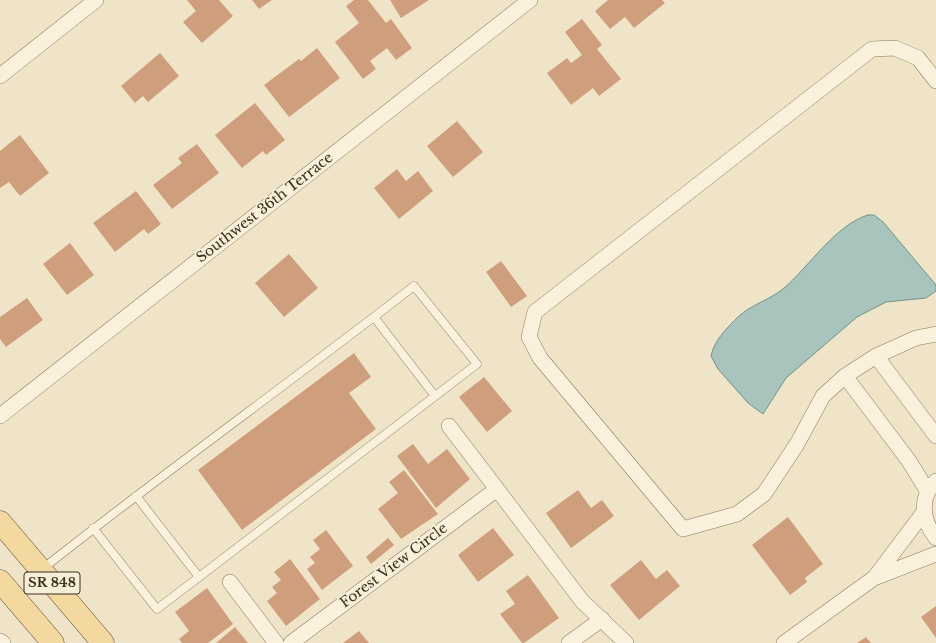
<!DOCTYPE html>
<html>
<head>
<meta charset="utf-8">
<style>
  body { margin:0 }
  canvas { display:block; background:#f0e4c8 }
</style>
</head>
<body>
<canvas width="936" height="643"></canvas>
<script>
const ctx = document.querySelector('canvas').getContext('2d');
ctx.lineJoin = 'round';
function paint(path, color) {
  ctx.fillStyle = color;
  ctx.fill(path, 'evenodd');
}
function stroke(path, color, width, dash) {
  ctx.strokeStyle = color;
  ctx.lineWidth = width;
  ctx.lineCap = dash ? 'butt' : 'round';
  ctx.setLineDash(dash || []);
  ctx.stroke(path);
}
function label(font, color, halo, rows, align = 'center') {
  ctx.font = font + ' "Libre Baskerville",serif';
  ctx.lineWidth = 3.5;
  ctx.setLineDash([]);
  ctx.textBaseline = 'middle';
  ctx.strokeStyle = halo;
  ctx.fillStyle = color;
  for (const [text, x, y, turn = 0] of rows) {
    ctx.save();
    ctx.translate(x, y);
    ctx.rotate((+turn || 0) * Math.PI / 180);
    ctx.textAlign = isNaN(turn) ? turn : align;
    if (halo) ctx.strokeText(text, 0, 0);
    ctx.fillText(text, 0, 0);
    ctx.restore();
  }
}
const water = new Path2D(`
  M 868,215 L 874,215 L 883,222 L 936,285 L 936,291 L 926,298 L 886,302 L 857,317 L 786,378 L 763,414 L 748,403 L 718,369 L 711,356 C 714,340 728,327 739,316 C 751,305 769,300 783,289 C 808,268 836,224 868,215 Z`);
paint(water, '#a9c4bc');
stroke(water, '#6f938a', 1);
paint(new Path2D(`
  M 187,0 L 219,0 L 233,16 L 202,43 L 183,22 L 196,11 Z
  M 252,0 L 272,0 L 259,9 Z
  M 354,0 L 368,0 L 386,23 L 391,19 L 412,48 L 396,60 L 387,48 L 370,61 L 376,69 L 363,79 L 335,42 L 359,23 L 346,6 Z
  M 390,0 L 429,0 L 401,18 Z
  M 608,0 L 662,0 L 665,3 L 634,28 L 625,17 L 610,29 L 595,11 Z
  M 582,19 L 602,45 L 597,49 L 621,79 L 599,96 L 593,88 L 571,105 L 547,73 L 567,58 L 571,63 L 582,55 L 565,32 Z
  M 317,48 L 340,78 L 289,117 L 264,85 L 299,59 L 301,61 Z
  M 160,53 L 179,76 L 148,102 L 143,96 L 135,103 L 121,86 Z
  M 255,103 L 285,140 L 266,155 L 263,151 L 242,168 L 215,135 Z
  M 457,121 L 483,152 L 453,177 L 427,146 Z
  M 20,135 L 49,173 L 20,196 L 9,182 L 0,188 L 0,151 Z
  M 197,144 L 219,173 L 172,209 L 153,185 L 182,163 L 178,158 Z
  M 397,169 L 406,181 L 418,171 L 433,191 L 399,219 L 374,188 Z
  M 136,191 L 161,224 L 148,234 L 144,229 L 115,252 L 93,223 Z
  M 70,243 L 94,275 L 67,295 L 43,264 Z
  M 289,254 L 318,288 L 284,317 L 255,283 Z
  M 501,261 L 527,296 L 511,307 L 486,272 Z
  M 27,298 L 43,320 L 6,347 L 0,339 L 0,317 Z
  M 354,353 L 371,377 L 349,393 L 376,429 L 242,530 L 198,470 Z
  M 484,377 L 512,411 L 487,432 L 459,397 Z
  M 413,444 L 428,464 L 447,449 L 470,479 L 436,508 L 397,456 Z
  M 404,470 L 438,514 L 401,539 L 378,509 L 398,493 L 389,482 Z
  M 578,490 L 591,508 L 602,500 L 614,516 L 571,548 L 546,513 Z
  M 788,517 L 823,564 L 805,578 L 807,582 L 790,595 L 752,545 Z
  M 493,528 L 514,555 L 478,582 L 458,555 Z
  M 326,530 L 353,566 L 322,590 L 307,569 L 315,563 L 310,557 L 320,549 L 313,540 Z
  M 388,538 L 394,545 L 371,564 L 366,557 Z
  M 290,559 L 320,599 L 286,626 L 267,601 L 277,593 L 272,587 L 281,580 L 274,572 Z
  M 641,560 L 656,579 L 667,570 L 680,586 L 639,620 L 610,585 Z
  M 528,575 L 559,618 L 524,643 L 522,643 L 500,614 L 515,604 L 506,591 Z
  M 207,588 L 233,624 L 208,643 L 182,643 L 179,639 L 189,631 L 175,612 Z
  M 936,606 L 936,638 L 921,617 Z
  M 235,627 L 248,643 L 216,643 Z
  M 359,631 L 369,643 L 343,643 Z
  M 866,637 L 871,643 L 857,643 Z`), '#cf9f7d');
const service = new Path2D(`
  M 374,317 L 435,396
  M 93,528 L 157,609 L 199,577 L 136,496
  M 41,570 C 163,473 291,382 414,286 L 477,364 L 199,577`);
const minor = new Path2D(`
  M 0,76 L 96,0
  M 936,81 L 918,58 L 895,48 L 872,49 L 535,312 L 529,337 L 540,358 L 683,529 L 737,514 L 764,494 L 797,444 L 823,396 L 845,376 L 876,356 L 916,338 L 936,334
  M 876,356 L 936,436
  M 845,376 L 909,461 L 928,492
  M 0,416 L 530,0
  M 449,426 L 582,601 L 626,643
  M 936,481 C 919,497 922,521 936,538
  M 875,577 L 924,512
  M 230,582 L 276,643
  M 0,641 L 3,643
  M 291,643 L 497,489
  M 569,643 L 602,619
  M 784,643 L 874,578 L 936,554`);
const primary = new Path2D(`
  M 0,522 L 103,643
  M 0,581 L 53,643`);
stroke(service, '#8d765c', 9);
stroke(minor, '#8d765c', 16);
stroke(primary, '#5b4430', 23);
stroke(service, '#faf1dc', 8);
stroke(minor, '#faf1dc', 15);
stroke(primary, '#f3d9a0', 22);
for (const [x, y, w] of [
  [52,583,56]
]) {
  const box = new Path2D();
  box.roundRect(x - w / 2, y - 11, w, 22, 3);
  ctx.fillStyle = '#f7eed8';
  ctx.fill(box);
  stroke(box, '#3d2e20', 1);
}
label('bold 13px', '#3d2e20', null, [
  ["SR 848",52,583]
]);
label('14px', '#3d2e20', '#f7eed8', [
  ["Southwest 36th Terrace",265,208,-38],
  ["Forest View Circle",394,566,-37]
]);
</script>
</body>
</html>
